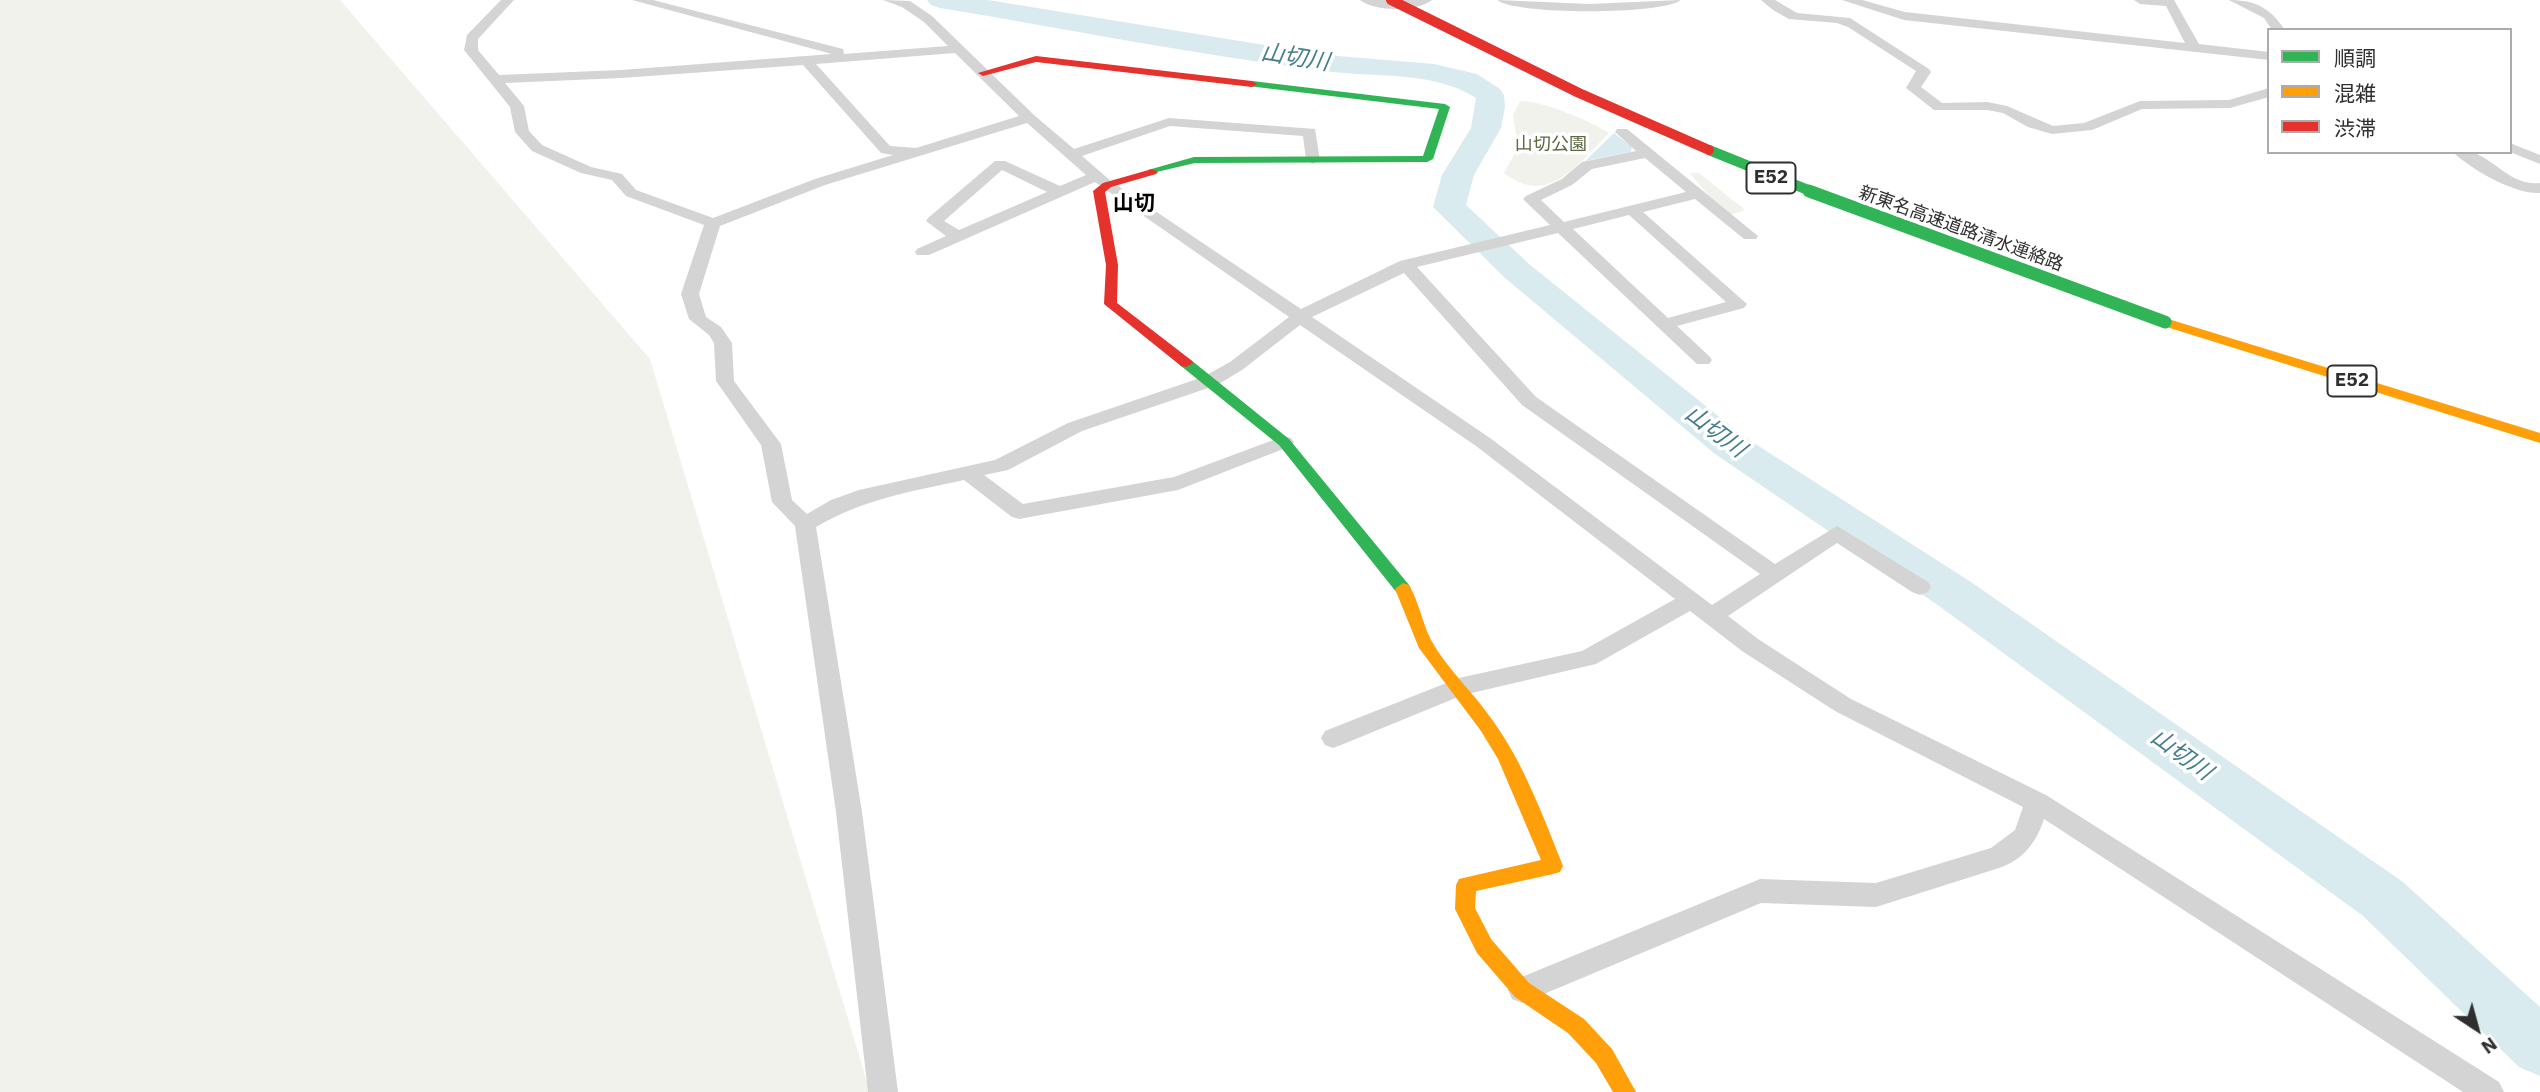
<!DOCTYPE html>
<html>
<head>
<meta charset="utf-8">
<style>
  body { margin:0 }
  #map { position:relative; width:2540px; height:1092px; overflow:hidden; background:#fff; font-family:"IBM Plex Sans","Noto Sans JP",sans-serif }
  canvas { display:block }
  .legend { position:absolute; left:2267px; top:28px; width:245px; height:126px; box-sizing:border-box; background:#fff; border:2px solid #acacac; margin:0; padding:9px 12px; list-style:none; font-size:21px; color:#2f2f2f }
  .legend li { display:flex; align-items:center; gap:14px; height:35px }
  .legend b { width:35px; border:2px solid #acacac }
  .north { position:absolute; left:2442px; top:994px; width:70px; height:70px; -webkit-text-stroke:5px #fff; paint-order:stroke; rotate:144deg; font-size:19px; font-weight:700; line-height:28px; text-align:center; color:#2f2f2f }
  .north::after { content:''; display:block; margin:auto; width:24px; height:32px; background:#2f2f2f; clip-path:polygon(50% 0,100% 100%,50% 72%,0 100%) }
</style>
</head>
<body>
<div id="map">
<canvas width="2540" height="1092"></canvas>
<ul class="legend">
<li><b style="height:9px;background:#30b455"></b>順調</li>
<li><b style="height:9px;background:#ff9f0a"></b>混雑</li>
<li><b style="height:9px;background:#e5322d"></b>渋滞</li>
</ul>
<div class="north">N</div>
</div>
<script>
const ctx = document.querySelector('canvas').getContext('2d');
ctx.lineJoin = 'round';
function paint(path, color) {
  ctx.fillStyle = color;
  ctx.fill(path, 'evenodd');
}
function stroke(path, color, width, dash) {
  ctx.strokeStyle = color;
  ctx.lineWidth = width;
  ctx.lineCap = dash ? 'butt' : 'round';
  ctx.setLineDash(dash || []);
  ctx.stroke(path);
}
function label(font, color, halo, rows, align = 'center') {
  ctx.font = font + ' "IBM Plex Sans","Noto Sans JP",sans-serif';
  ctx.lineWidth = 7;
  ctx.setLineDash([]);
  ctx.textBaseline = 'middle';
  ctx.strokeStyle = halo;
  ctx.fillStyle = color;
  for (const [text, x, y, turn = 0] of rows) {
    ctx.save();
    ctx.translate(x, y);
    ctx.rotate((+turn || 0) * Math.PI / 180);
    ctx.textAlign = isNaN(turn) ? turn : align;
    if (halo) ctx.strokeText(text, 0, 0);
    ctx.fillText(text, 0, 0);
    ctx.restore();
  }
}
paint(new Path2D(`
  M 0,0 L 340,0 L 650,359 L 870,1092 L 0,1092 Z
  M 1520,101 C 1544,101 1588,120 1609,133 C 1579,163 1548,208 1504,173 L 1518,147 L 1513,115 Z
  M 1690,173 L 1699,173 L 1745,210 L 1730,215 L 1711,199 Z`), '#f1f2ec');
paint(new Path2D(`
  M 1614,133 L 1632,147 L 1631,152 L 1585,161 Z`), '#d9ebee');
paint(new Path2D(`
  M 927,0 L 988,0 L 1326,55 L 1434,64 L 1477,74 L 1500,89 L 1504,95 L 1505,107 L 1501,128 L 1474,175 L 1466,205 L 1529,264 L 1743,436 L 1971,582 L 2403,882 L 2540,1007 L 2540,1076 L 2519,1067 L 2363,916 L 1939,606 L 1715,454 L 1505,278 L 1433,207 L 1442,175 L 1471,128 L 1476,98 C 1432,70 1375,78 1325,71 C 1196,55 1068,29 940,8 L 931,5 Z`), '#d9ebee');
paint(new Path2D(`
  M 501,0 L 514,0 L 478,39 L 478,50 L 499,75 L 621,70 L 832,54 L 632,0 L 653,0 L 843,49 L 844,54 L 948,46 L 924,22 L 902,7 L 883,0 L 910,1 L 932,16 L 1034,115 L 1074,149 L 1169,118 L 1315,129 L 1320,160 L 1313,164 L 1306,160 L 1303,136 L 1170,126 L 1082,156 L 1112,182 L 1301,309 L 1400,261 L 1550,225 L 1526,202 L 1523,199 L 1526,196 L 1562,179 L 1582,162 L 1636,151 L 1615,132 L 1617,129 L 1627,129 L 1758,236 L 1756,239 L 1744,239 L 1695,199 L 1643,212 L 1747,304 L 1744,308 L 1677,326 L 1709,356 L 1712,360 L 1709,364 L 1697,364 L 1558,233 L 1417,267 L 1536,397 L 1775,564 L 1837,526 L 1928,582 L 1931,587 L 1928,592 L 1920,595 L 1912,592 L 1837,543 L 1728,616 L 1758,639 L 1851,699 L 2046,795 L 2499,1082 L 2504,1092 L 2463,1092 L 2044,819 C 2036,843 2023,860 1999,868 L 1876,907 L 1761,903 L 1532,999 L 1522,1003 L 1512,999 L 1508,990 L 1512,981 L 1760,879 L 1876,883 L 1991,848 L 2015,830 L 2023,807 L 1835,711 L 1742,651 L 1690,611 L 1596,664 L 1463,695 L 1341,745 L 1333,748 L 1325,745 L 1321,738 L 1325,731 L 1459,678 L 1582,651 L 1675,599 L 1476,446 L 1300,325 L 1242,370 L 1217,385 L 1082,431 L 1008,470 L 984,475 L 1023,504 L 1174,477 L 1284,436 L 1291,438 L 1294,442 L 1291,446 L 1178,490 L 1019,519 L 1012,517 L 964,480 C 909,492 864,499 816,527 L 862,812 L 898,1092 L 868,1092 L 836,812 L 795,526 L 772,502 L 761,445 L 716,381 L 714,343 L 709,335 L 689,319 L 681,294 L 704,225 L 626,196 L 612,180 L 581,173 L 532,151 L 515,132 L 510,107 L 464,50 L 467,35 ZM 955,53 L 1019,116 L 916,148 L 890,146 L 816,64 ZM 803,65 L 881,153 L 893,155 L 815,179 L 713,218 L 636,190 L 622,174 L 591,167 L 542,145 L 529,131 L 524,106 L 505,83 L 621,78 ZM 1027,123 L 1086,175 L 1060,186 L 1005,161 L 995,161 L 928,218 L 926,221 L 946,236 L 917,249 L 915,252 L 917,255 L 929,255 L 1095,182 L 1289,317 L 1230,362 L 1203,377 L 1068,423 L 995,460 L 859,490 L 831,500 L 807,514 L 792,500 L 781,444 L 734,381 L 732,343 L 721,327 L 706,317 L 699,294 L 720,226 L 825,185 ZM 1645,158 L 1686,192 L 1564,222 L 1541,200 L 1572,185 L 1592,169 ZM 1002,170 L 1047,192 L 959,230 L 944,221 ZM 1629,215 L 1726,302 L 1668,318 L 1573,229 ZM 1404,273 L 1522,405 L 1760,574 L 1712,605 L 1490,438 L 1312,317 Z
  M 1360,0 L 1432,0 C 1417,12 1375,12 1360,0 Z
  M 1497,0 L 1589,4 L 1681,0 C 1662,15 1515,15 1497,0 Z
  M 1761,0 L 1775,0 L 1797,13 L 1850,18 L 1929,69 L 1931,72 L 1921,87 L 1942,103 L 1987,102 L 2007,106 L 2053,126 L 2084,123 L 2140,101 L 2229,100 L 2269,88 L 2269,97 L 2230,108 L 2142,109 L 2092,130 L 2052,134 L 2028,127 L 2003,113 L 1987,110 L 1934,110 L 1906,88 L 1916,71 L 1848,27 L 1837,23 L 1789,19 L 1773,10 Z
  M 1842,0 L 1862,0 L 1905,12 L 2185,43 L 2166,6 L 2140,4 L 2134,0 L 2174,0 L 2199,44 L 2269,52 L 2269,60 L 1904,20 Z
  M 2229,0 C 2256,0 2270,8 2285,30 L 2272,30 L 2264,18 Z
  M 2510,143 L 2540,155 L 2540,164 L 2510,152 Z
  M 2453,152 C 2460,152 2469,151 2475,153 C 2498,163 2513,186 2540,183 L 2540,193 C 2516,195 2470,169 2453,152 Z`), '#d4d4d4');
paint(new Path2D(`
  M 1252,81 L 1445,104 L 1450,107 L 1433,159 L 1427,162 L 1195,163 L 1148,174 L 1148,170 L 1194,157 L 1423,156 L 1439,109 L 1248,86 L 1248,82 Z
  M 1186,359 L 1191,360 L 1289,439 L 1409,585 L 1411,589 L 1409,593 L 1397,593 L 1279,445 L 1181,366 L 1179,363 Z`), '#30b455');
paint(new Path2D(`
  M 2165,318 L 2540,433 L 2540,443 L 2160,325 L 2160,319 Z
  M 1403,583 L 1409,585 C 1419,602 1422,622 1431,640 C 1447,669 1474,693 1493,721 C 1524,764 1543,816 1563,866 L 1560,872 L 1553,874 L 1476,891 L 1475,908 L 1491,939 L 1529,983 L 1584,1019 L 1612,1049 L 1636,1092 L 1613,1092 L 1596,1063 L 1568,1033 L 1515,997 L 1477,953 L 1455,909 L 1456,885 L 1459,879 L 1541,860 L 1498,759 L 1481,731 L 1419,648 L 1395,589 Z`), '#ff9f0a');
paint(new Path2D(`
  M 1036,56 L 1252,81 L 1257,84 L 1252,87 L 1036,62 L 983,76 L 978,73 Z
  M 1152,169 L 1158,172 L 1156,174 L 1111,187 L 1105,192 L 1118,265 L 1117,303 L 1191,360 L 1193,363 L 1186,367 L 1181,366 L 1104,304 L 1106,265 L 1093,191 L 1103,183 Z`), '#e5322d');
stroke(new Path2D(`
  M 1709,150 L 1813,192`), '#30b455', 10);
stroke(new Path2D(`
  M 1809,191 L 2165,322`), '#30b455', 13);
stroke(new Path2D(`
  M 1391,0 L 1579,93 L 1709,150`), '#e5322d', 10);
label('18px', '#5b6840', '#fff', [
  ["山切公園",1551,145]
]);
label('18px', '#2f2f2f', '#fff', [
  ["新東名高速道路清水連絡路",1961,229,20]
]);
for (const [x, y, w] of [
  [1771,178,49],
  [2352,381,49]
]) {
  const box = new Path2D();
  box.roundRect(x - w / 2, y - 15.5, w, 31, 5);
  ctx.fillStyle = '#fff';
  ctx.fill(box);
  stroke(box, '#2f2f2f', 2);
}
label('bold 19px', '#2f2f2f', null, [
  ["E52",1771,178],
  ["E52",2352,381]
]);
label('bold 21px', '#000', '#fff', [
  ["山切",1134,204]
]);
label('italic 23px', '#447e8b', '#fff', [
  ["山切川",1295,58,9],
  ["山切川",1715,432,37],
  ["山切川",2181,755,36]
]);
</script>
</body>
</html>
